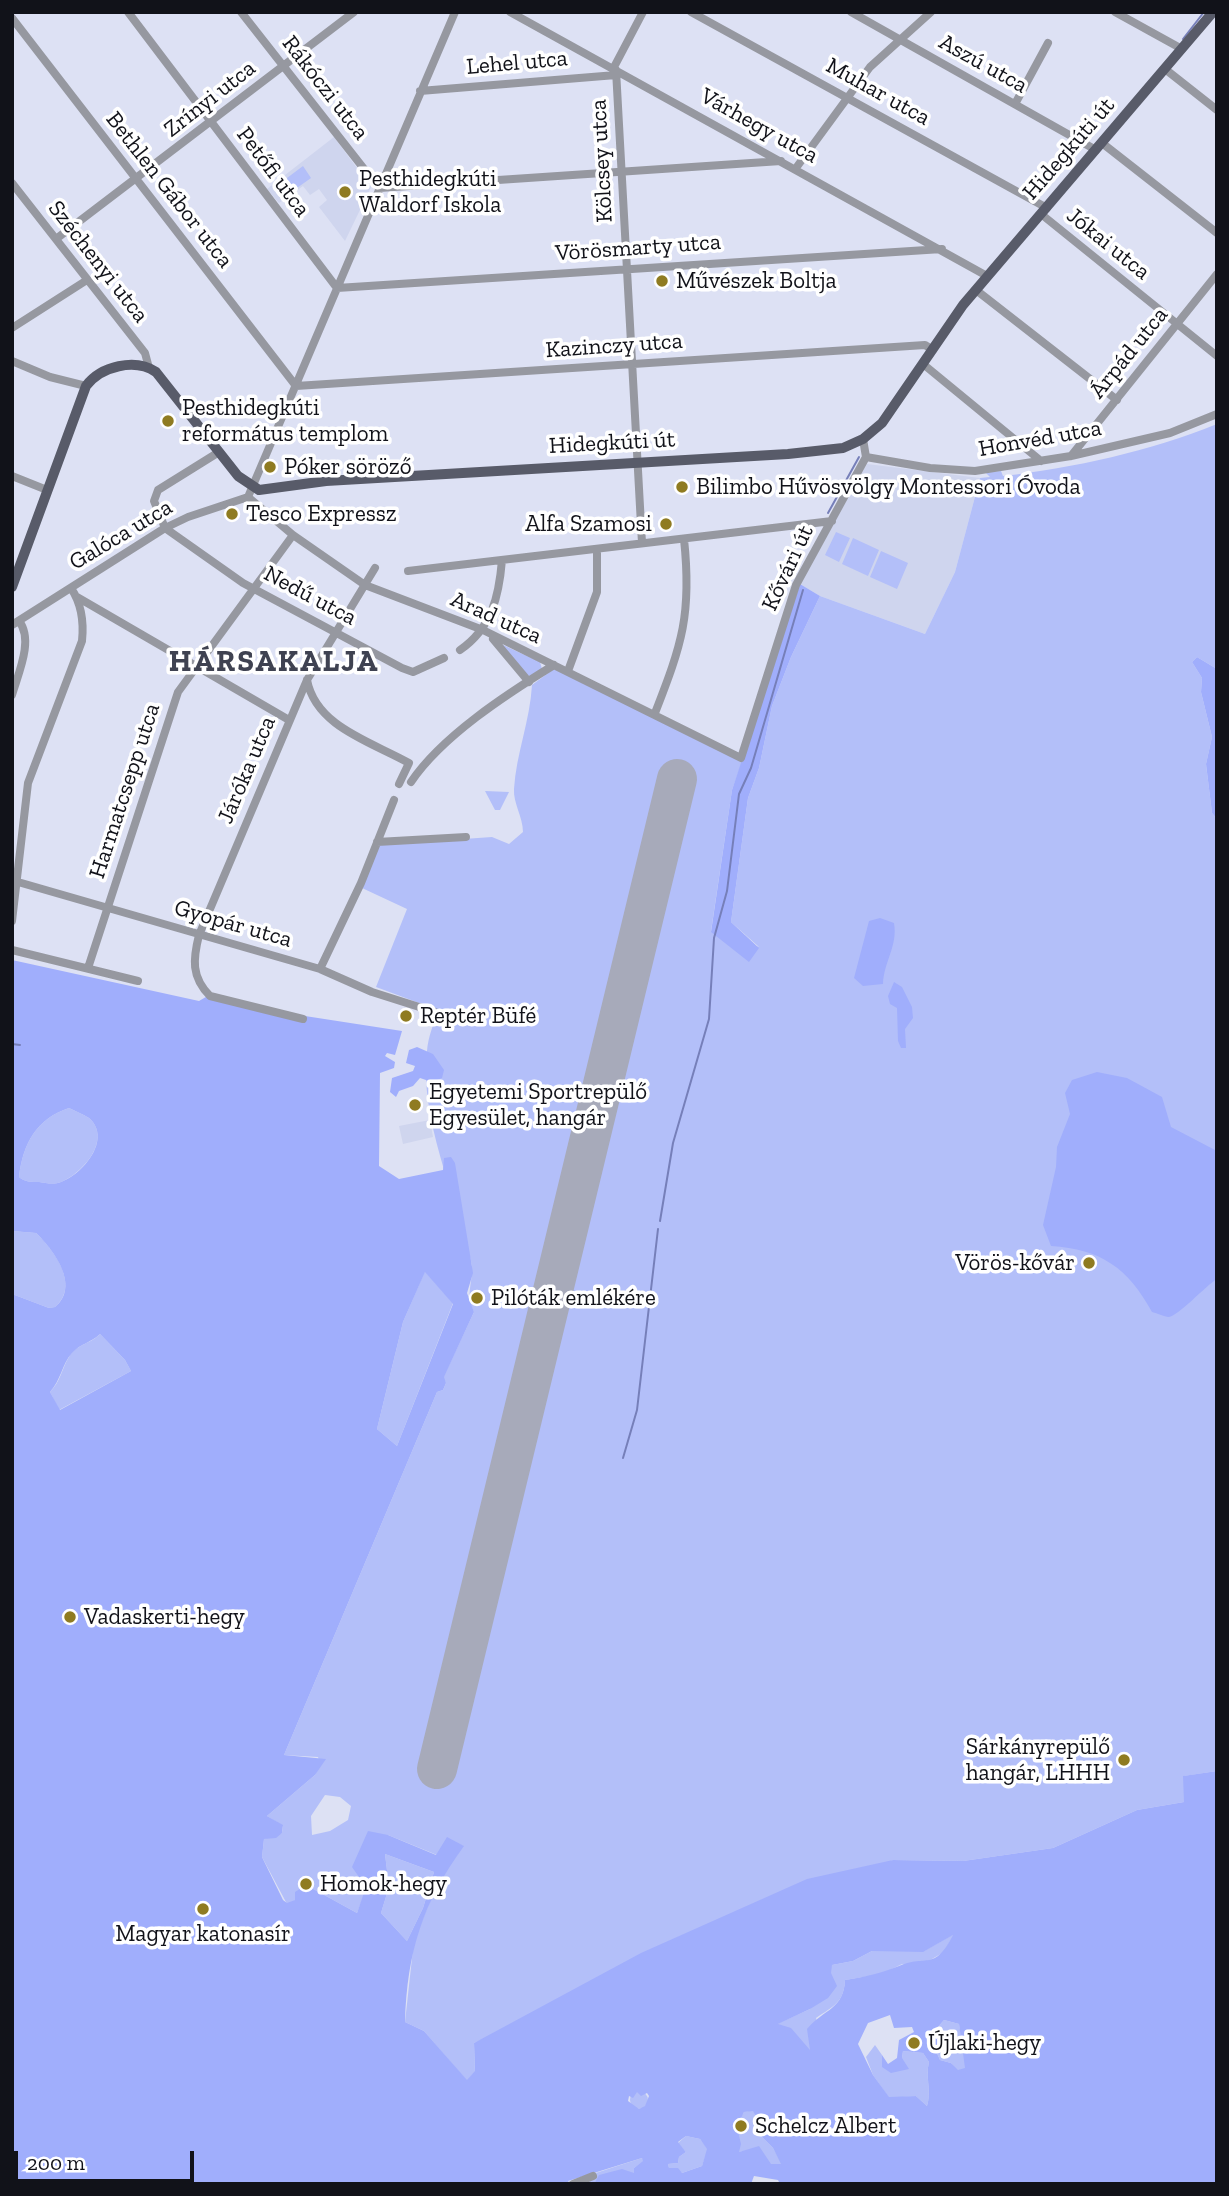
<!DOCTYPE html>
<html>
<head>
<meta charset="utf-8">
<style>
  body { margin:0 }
  #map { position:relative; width:1229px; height:2196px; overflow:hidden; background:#dde1f4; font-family:"Zilla Slab",serif }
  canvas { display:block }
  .frame { position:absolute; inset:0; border:14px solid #111219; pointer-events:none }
  .scale { position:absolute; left:14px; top:2151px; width:180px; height:32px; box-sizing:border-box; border:4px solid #111219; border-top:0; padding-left:9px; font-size:21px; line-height:24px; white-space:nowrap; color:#111219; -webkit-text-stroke:5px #fff; paint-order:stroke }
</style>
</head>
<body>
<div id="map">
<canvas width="1229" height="2196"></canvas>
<div class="frame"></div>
<div class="scale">200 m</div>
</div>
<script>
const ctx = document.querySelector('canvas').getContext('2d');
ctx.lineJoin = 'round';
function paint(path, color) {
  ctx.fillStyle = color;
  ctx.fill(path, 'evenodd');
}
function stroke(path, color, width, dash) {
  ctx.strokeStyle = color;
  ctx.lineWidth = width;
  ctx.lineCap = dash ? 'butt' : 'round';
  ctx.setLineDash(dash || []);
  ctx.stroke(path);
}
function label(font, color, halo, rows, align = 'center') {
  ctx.font = font + ' "Zilla Slab",serif';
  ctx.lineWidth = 7;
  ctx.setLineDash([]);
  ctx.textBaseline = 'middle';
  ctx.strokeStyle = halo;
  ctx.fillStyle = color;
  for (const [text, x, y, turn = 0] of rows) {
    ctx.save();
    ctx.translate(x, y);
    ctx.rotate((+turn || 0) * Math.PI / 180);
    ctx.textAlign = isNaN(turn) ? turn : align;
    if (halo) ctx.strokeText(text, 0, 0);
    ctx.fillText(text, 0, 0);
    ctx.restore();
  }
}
paint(new Path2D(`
  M 334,137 L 371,187 L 345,241 L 319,207 L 327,200 L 319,189 L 310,195 L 303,186 L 279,203 L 267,189 Z
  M 867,464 L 980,478 L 955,572 L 925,634 L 820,596 L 800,584 Z
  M 430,1120 L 433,1137 L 403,1144 L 399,1126 Z`), '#cfd5ee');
paint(new Path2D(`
  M 303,166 L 311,178 L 287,195 L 279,184 Z
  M 1217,424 L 1217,669 L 1197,657 L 1192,662 L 1202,678 L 1201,692 L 1212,737 L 1206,764 L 1212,813 L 1217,819 L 1217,1771 L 1184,1776 L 1184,1802 L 1137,1810 L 1053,1848 L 963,1861 L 893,1860 L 474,2043 L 475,2072 L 467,2081 L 424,2031 L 405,2022 L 414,1940 L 439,1880 L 463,1846 L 449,1840 L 437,1855 L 388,1835 L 357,1913 L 306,1885 L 296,1900 L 287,1904 L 262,1857 L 264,1839 L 282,1833 L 283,1826 L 267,1816 L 315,1775 L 320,1763 L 318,1757 L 284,1755 L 437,1392 L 443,1390 L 446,1383 L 443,1378 L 474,1312 C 464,1293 475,1280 471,1261 C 456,1196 419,1118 427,1051 C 428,1037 434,1023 438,1010 L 376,987 L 407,909 L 362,888 L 379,845 L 492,837 L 509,844 L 523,832 C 523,817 513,803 514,789 C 516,754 530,721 532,685 L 555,668 L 742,762 L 732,790 L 711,931 L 759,947 L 731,922 L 748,798 L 759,768 L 772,706 L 791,657 L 820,596 L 925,634 L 955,572 L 980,478 L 990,477 L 985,472 L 1001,471 L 1003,476 C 1074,468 1150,451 1217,424 ZM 325,1795 L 340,1797 L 351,1806 L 348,1820 L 330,1831 L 312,1835 L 311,1816 Z
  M 836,532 L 850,538 L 839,562 L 825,555 Z
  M 853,538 L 879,550 L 868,576 L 842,564 Z
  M 881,551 L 908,563 L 897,589 L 870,577 Z
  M 501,644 L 540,662 L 542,669 L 530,676 L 525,675 Z
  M 485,791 L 509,792 L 500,810 L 495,810 Z
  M 69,1108 C 75,1111 83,1114 89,1118 C 113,1139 82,1174 61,1182 C 54,1185 46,1183 39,1182 C 31,1182 25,1182 19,1177 C 23,1144 36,1119 69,1108 Z
  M 12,1231 L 36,1233 C 53,1249 81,1285 55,1307 L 49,1308 L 12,1294 Z
  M 425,1271 L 453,1303 L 397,1446 L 377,1429 L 403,1322 Z
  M 100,1334 L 125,1360 L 131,1371 L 59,1410 L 50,1392 C 61,1381 61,1370 69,1357 C 76,1344 91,1344 100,1334 Z
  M 385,1854 L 434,1872 L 423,1908 L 407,1941 L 381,1913 L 389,1887 Z
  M 954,1934 L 944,1952 L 925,1963 L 902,1964 L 882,1974 L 845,1980 C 844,2002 834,2006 816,2018 L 831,2070 L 777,2024 L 810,2009 L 832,1965 L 853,1961 L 872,1951 L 924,1951 Z
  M 944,2020 L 959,2024 L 970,2088 L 951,2063 L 940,2060 L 936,2051 L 942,2034 L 938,2027 Z
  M 875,2045 L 882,2055 L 882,2067 L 902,2058 L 903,2051 L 923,2053 L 929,2062 C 925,2078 932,2090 927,2106 L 916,2096 L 889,2098 L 873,2075 L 866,2057 Z
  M630 2100a9 9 0 1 1 18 0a9 9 0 1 1-18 0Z
  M 754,2110 L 763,2128 L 761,2136 L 773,2148 L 782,2164 L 771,2165 L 750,2150 L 739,2152 L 736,2127 L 744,2112 Z
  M 686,2136 L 700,2139 L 708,2149 L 702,2166 L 682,2173 L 669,2168 L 668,2164 L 678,2163 L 679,2157 L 686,2152 L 678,2143 Z
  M 642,2158 L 644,2161 L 634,2168 L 635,2173 L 600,2175 L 594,2184 L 586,2180 L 568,2182 Z`), '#b3bff9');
paint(new Path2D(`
  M 800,584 L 820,596 L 791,657 L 772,706 L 759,768 L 748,798 L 731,922 L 759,948 L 749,962 L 711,932 L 732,790 Z
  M 1197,657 L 1217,669 L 1217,819 L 1212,813 L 1206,764 L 1212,737 L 1201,692 L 1202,678 L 1192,662 Z
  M 880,918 L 894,923 C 898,946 884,961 883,984 L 863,986 L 854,978 L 869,921 Z
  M 12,960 L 199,1001 L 211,994 L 305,1016 L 402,1031 L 395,1055 L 387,1053 L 385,1056 L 395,1062 L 394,1068 L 380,1073 L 379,1166 L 399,1179 L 443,1170 L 444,1158 L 451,1157 L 455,1163 L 473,1273 L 467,1293 L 474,1312 L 444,1377 L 446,1383 L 443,1390 L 437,1392 L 284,1755 L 326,1759 L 315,1775 L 267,1816 L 283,1825 L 282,1833 L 276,1838 L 264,1839 L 262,1857 L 283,1900 L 287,1903 L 295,1900 L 295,1892 L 306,1885 L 357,1913 L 366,1887 L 352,1867 L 368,1831 L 388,1835 L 436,1855 L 447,1837 L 464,1846 C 423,1902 407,1952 405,2022 L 424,2031 L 467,2080 L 475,2071 L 474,2043 L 641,1953 L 807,1879 L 893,1860 L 963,1861 L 1053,1848 L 1137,1810 L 1184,1802 L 1183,1776 L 1217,1771 L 1217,2184 L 780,2184 L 778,2180 L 754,2176 L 751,2184 L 594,2184 L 599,2175 L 622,2169 L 634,2173 L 634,2168 L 643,2161 L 642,2158 L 568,2181 L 570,2184 L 12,2184 L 12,1294 L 49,1308 L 55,1307 C 81,1286 53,1249 36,1233 L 12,1231 ZM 69,1108 C 75,1111 83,1114 89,1118 C 113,1139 82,1175 61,1182 C 54,1185 46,1183 39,1182 C 31,1182 25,1182 19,1177 C 23,1144 36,1119 69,1108 ZM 425,1272 L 453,1304 L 397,1446 L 377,1429 L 403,1322 ZM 100,1334 L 125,1360 L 131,1371 L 60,1410 L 50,1392 C 61,1380 62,1364 72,1353 C 81,1343 91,1343 100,1334 ZM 385,1854 L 434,1872 L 423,1908 L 407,1941 L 381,1913 L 389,1887 ZM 953,1935 C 934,1972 927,1954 899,1966 C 881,1973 866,1977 845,1980 C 844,2009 824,2009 807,2029 L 810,2050 L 791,2028 L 778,2024 L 810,2009 L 828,1998 L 837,1986 L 831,1973 L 832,1965 L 853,1961 L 872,1951 L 923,1952 ZM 890,2015 L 894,2028 L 912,2027 L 914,2032 L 899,2040 L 897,2058 L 888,2064 L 882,2055 L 882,2067 L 891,2073 L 909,2069 L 902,2058 L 903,2051 L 923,2053 L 929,2062 C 925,2078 932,2090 927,2106 L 916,2096 L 889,2097 L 873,2075 L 858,2044 L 868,2023 ZM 944,2020 L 959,2024 L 965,2068 L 958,2070 L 951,2063 L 940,2060 L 936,2051 L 942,2034 L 938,2027 ZM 637,2092 L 641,2096 L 647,2093 L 649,2096 L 645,2106 L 639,2109 L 628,2101 L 629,2096 L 633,2098 ZM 753,2111 L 763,2128 L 761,2136 L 773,2148 L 781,2164 L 771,2164 L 759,2146 L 739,2152 L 741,2144 L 737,2127 L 744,2112 ZM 686,2136 L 700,2139 L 707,2149 L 702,2166 L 682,2173 L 678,2168 L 669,2168 L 668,2164 L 678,2163 L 679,2157 L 686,2152 L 678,2142 Z
  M 894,982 L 902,987 L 912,1007 L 913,1018 L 905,1029 L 906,1048 L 901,1048 L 898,1041 L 897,1008 L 890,1004 L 888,996 Z
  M 417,1047 L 433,1054 L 444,1070 L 442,1078 L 432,1082 L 420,1078 L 413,1086 L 399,1091 L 396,1097 L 390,1092 L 392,1078 L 413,1071 L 415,1066 L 406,1063 L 409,1050 Z
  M 1097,1072 L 1127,1078 L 1162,1097 L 1171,1127 L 1217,1151 L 1217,1279 C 1205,1286 1178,1317 1168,1317 C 1163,1316 1156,1313 1152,1312 C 1128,1268 1101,1249 1051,1246 L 1043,1225 L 1056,1167 L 1057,1147 L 1070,1114 L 1065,1093 L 1072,1080 Z`), '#a0aefc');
stroke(new Path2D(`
  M 1183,39 L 1204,12
  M 828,513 L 859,457
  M 12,1044 L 20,1045
  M 660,1221 L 673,1143 L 709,1019 L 714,938 L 727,891 L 739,794 L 751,768 L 803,590
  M 623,1458 L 637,1410 L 658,1229`), '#767fb9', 2);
stroke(new Path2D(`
  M 437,1769 L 677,779`), '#a7aaba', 40);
stroke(new Path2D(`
  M 128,12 L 337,288
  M 241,12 L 379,188
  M 510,12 L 987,276
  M 691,12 L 1047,208
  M 851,12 L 1096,150
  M 1115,12 L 1182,49
  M 12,18 L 296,386
  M 613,69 L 643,12
  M 1165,69 L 1217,110
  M 616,70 L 642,543
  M 420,91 L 616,75
  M 1015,104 L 1048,43
  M 1102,143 L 1217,233
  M 796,168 L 870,67 L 931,12
  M 12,183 L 145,353 L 149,368
  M 379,188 L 781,161
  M 1041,214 L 1217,356
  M 56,239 L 354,12
  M 337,288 L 942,249
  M 976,290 L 1117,400
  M 12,328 L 87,280
  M 12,361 L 50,377 L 86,386
  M 923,364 L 1041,461
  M 296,386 L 925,345 L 933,350
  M 219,452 L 158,490 L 154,501 L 165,528 L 243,583 L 402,668 L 413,672 L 444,658
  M 1071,456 L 1217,274
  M 866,457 L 930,468 L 975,471 L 1071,456 L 1170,433 L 1217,414
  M 12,476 L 47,490
  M 248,497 L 293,535 L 365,585 L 483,630 L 741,758 L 796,585 L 866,457 L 863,439
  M 408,571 L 832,521
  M 77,597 L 289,720
  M 12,625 L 165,528 L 188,517 L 248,497 L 455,12
  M 493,639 L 529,682
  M 460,650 C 492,628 499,596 502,560
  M 568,671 L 597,592 L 597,549
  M 307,680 C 316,727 372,742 409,763 L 399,784
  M 12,695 C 18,674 34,640 19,621
  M 655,713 C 682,644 692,614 684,539
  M 411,782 C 442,736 507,694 554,665
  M 377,842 L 466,837
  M 18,882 L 320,969 L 372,992 L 435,1012
  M 12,921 L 28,783 L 82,641 C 84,622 81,603 71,588
  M 12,950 L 138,981
  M 88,968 L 178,692 L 293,535
  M 320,969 L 361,883 L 394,800
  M 303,1019 L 210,996 C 191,977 193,959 199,935 L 307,680 L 375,568
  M 573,2184 L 593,2176`), '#9698a0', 8);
stroke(new Path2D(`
  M 12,587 L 86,386 C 101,366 135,358 156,372 L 238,476 L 259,490 L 326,481 L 788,454 L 843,448 L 863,439 L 882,423 L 963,305 L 1213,12`), '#585b69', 10);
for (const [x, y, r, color] of [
  [345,192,7,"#8f7b21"],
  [662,281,7,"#8f7b21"],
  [168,421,7,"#8f7b21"],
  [270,467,7,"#8f7b21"],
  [682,487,7,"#8f7b21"],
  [232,514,7,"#8f7b21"],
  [666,524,7,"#8f7b21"],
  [406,1016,7,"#8f7b21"],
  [415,1105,7,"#8f7b21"],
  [1089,1263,7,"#8f7b21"],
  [477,1298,7,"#8f7b21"],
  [70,1617,7,"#8f7b21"],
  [1124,1760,7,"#8f7b21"],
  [306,1884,7,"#8f7b21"],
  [203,1909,7,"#8f7b21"],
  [914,2043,7,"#8f7b21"],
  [741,2126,7,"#8f7b21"]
]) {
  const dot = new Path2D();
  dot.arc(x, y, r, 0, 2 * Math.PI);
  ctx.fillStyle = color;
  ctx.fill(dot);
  stroke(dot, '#fff', 2.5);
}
label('23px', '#111219', '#fff', [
  ["Lehel utca",517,63,-5],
  ["Aszú utca",983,64,29],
  ["Rákóczi utca",325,88,52],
  ["Muhar utca",878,92,29],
  ["Zrínyi utca",210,99,-38],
  ["Várhegy utca",759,126,29],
  ["Hidegkúti út",1069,149,-49],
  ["Kölcsey utca",602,161,-93],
  ["Petőfi utca",273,172,53],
  ["Bethlen Gábor utca",169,190,52],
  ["Jókai utca",1108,244,39],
  ["Vörösmarty utca",638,248,-4],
  ["Széchenyi utca",98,262,52],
  ["Kazinczy utca",614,346,-4],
  ["Árpád utca",1129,353,-51],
  ["Honvéd utca",1040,439,-10],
  ["Hidegkúti út",612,443,-3],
  ["Galóca utca",121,535,-31],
  ["Kővári út",788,568,-65],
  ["Nedű utca",310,596,28],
  ["Arad utca",496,618,24],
  ["Járóka utca",247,770,-67],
  ["Harmatcsepp utca",125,791,-72],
  ["Gyopár utca",233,924,16]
]);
label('23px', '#111219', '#fff', [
  ["Pesthidegkúti",359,179],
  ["Waldorf Iskola",359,205],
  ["Művészek Boltja",676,281],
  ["Pesthidegkúti",182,408],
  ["református templom",182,434],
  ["Póker söröző",284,467],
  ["Bilimbo Hűvösvölgy Montessori Óvoda",696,487],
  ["Tesco Expressz",246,514],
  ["Alfa Szamosi",652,524,"right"],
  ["Reptér Büfé",420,1016],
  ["Egyetemi Sportrepülő",429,1092],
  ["Egyesület, hangár",429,1118],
  ["Vörös-kővár",1075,1263,"right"],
  ["Pilóták emlékére",491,1298],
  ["Vadaskerti-hegy",84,1617],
  ["Sárkányrepülő",1110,1747,"right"],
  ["hangár, LHHH",1110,1773,"right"],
  ["Homok-hegy",320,1884],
  ["Magyar katonasír",203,1934,"center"],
  ["Újlaki-hegy",928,2043],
  ["Schelcz Albert",755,2126]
], 'left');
ctx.letterSpacing = '2px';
label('bold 30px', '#3f4251', '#fff', [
  ["HÁRSAKALJA",274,662]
]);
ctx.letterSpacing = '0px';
</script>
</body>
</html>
